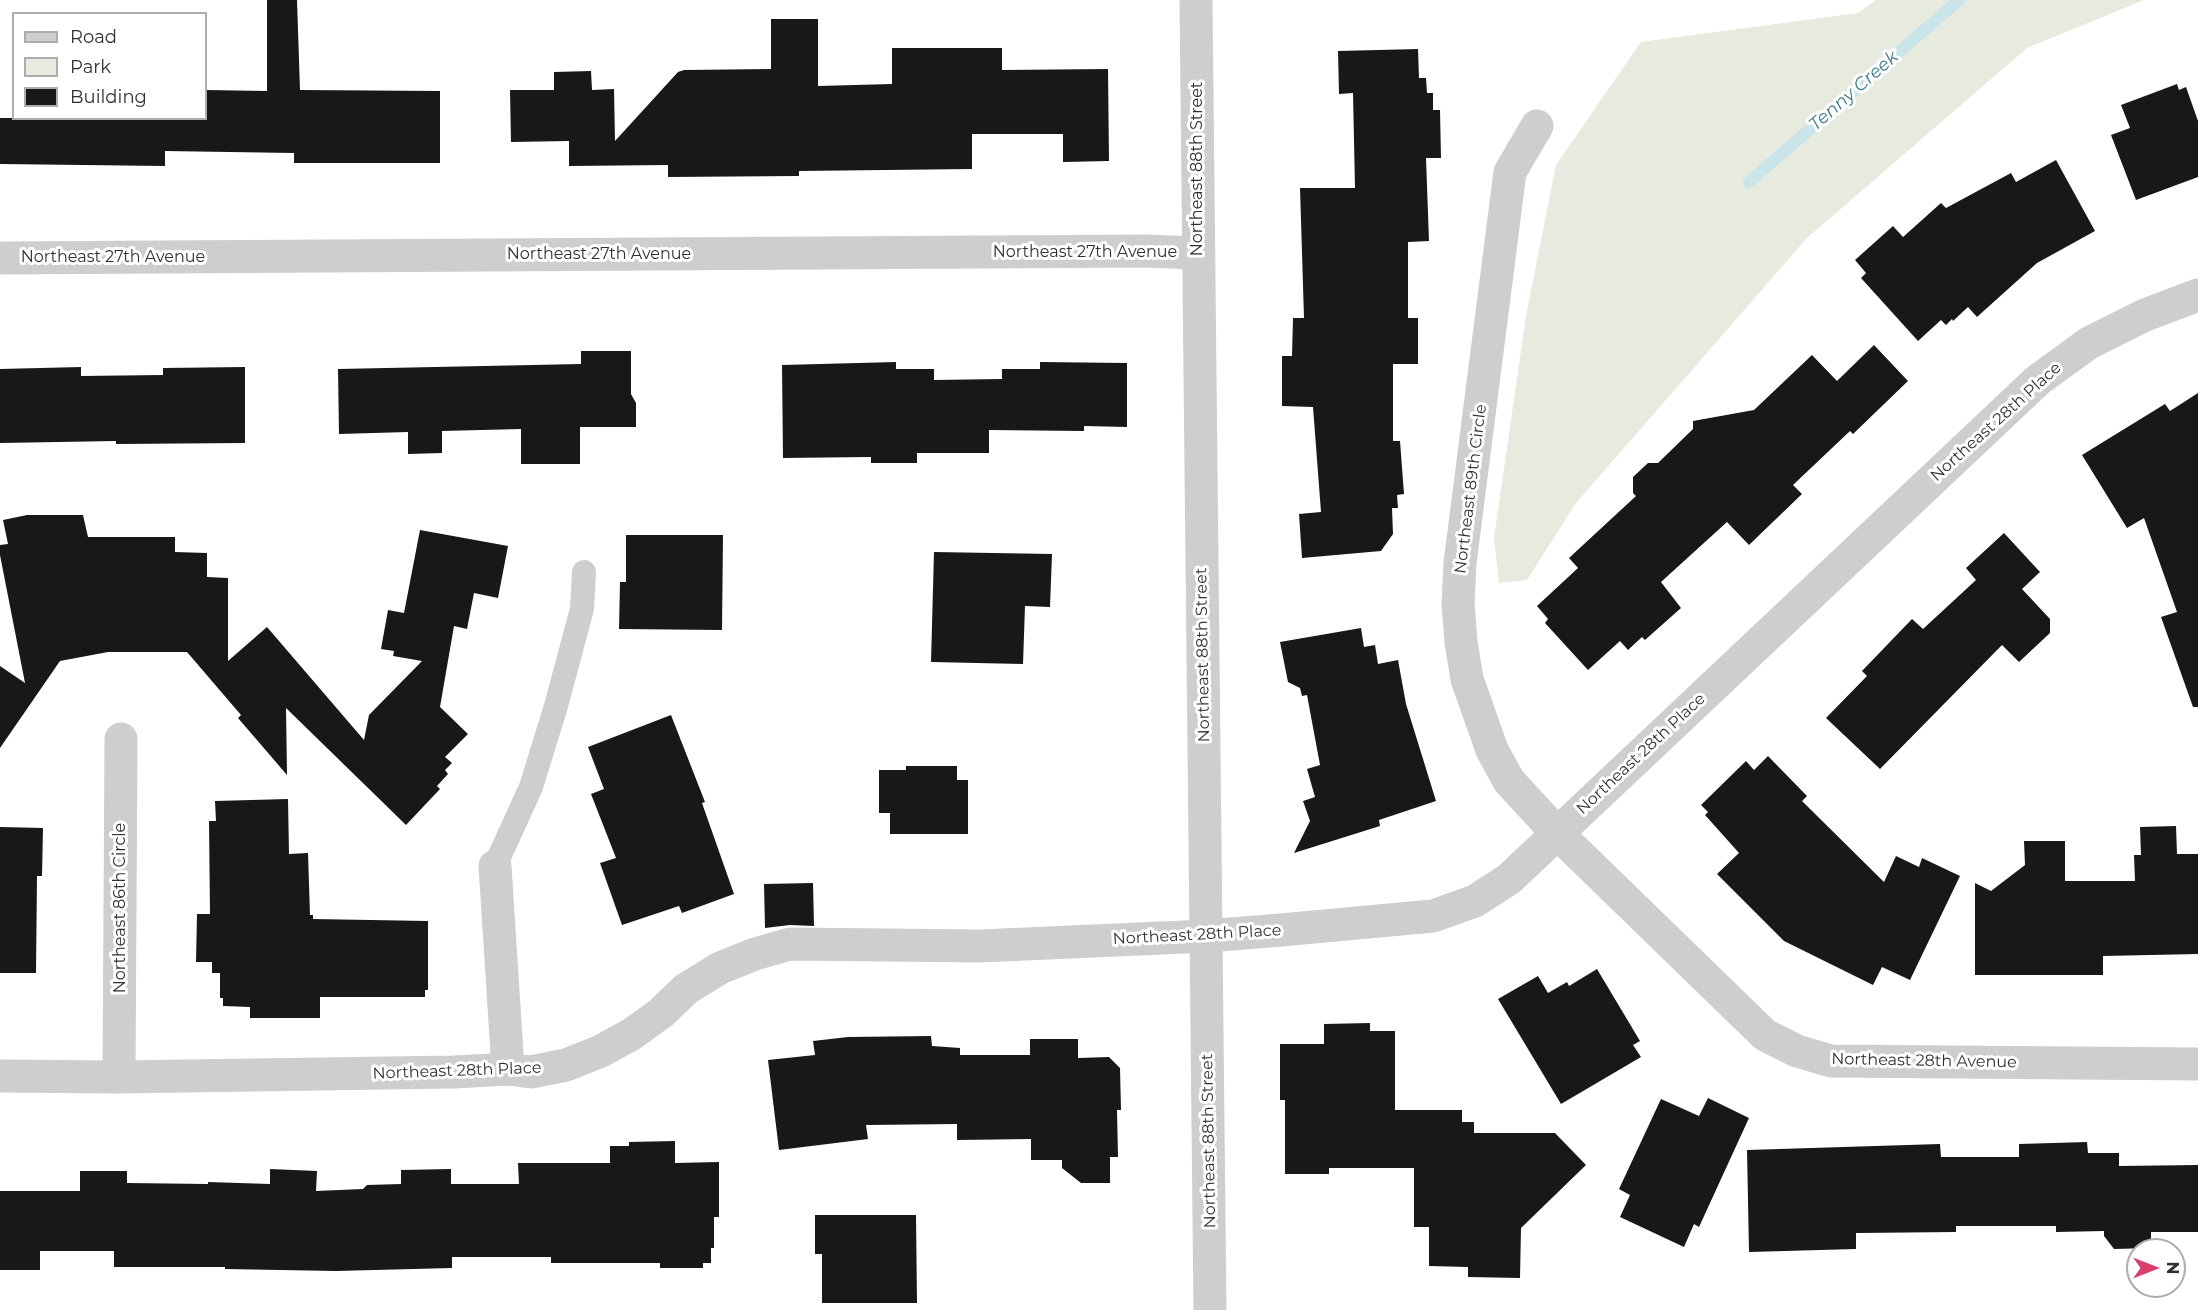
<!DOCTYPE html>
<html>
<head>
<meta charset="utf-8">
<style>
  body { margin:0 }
  #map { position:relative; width:2198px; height:1310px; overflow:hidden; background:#fff; font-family:Montserrat,sans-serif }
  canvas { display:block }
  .legend { position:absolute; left:12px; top:12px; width:195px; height:108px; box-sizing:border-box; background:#fff; border:2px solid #adadad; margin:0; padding:8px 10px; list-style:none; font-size:18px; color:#313131 }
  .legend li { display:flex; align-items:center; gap:12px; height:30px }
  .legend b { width:30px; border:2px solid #adadad }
  .north { position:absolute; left:2126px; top:1238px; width:60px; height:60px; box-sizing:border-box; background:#fff; border:2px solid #adadad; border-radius:50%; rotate:90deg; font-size:16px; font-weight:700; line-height:24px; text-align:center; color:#313131 }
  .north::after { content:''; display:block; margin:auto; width:21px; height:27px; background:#dd3f6c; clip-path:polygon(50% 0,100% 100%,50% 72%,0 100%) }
</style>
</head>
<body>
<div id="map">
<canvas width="2198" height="1310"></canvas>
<ul class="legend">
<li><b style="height:8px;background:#cecece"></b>Road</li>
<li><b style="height:16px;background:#e7eade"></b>Park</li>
<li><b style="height:16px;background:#181818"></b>Building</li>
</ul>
<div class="north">N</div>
</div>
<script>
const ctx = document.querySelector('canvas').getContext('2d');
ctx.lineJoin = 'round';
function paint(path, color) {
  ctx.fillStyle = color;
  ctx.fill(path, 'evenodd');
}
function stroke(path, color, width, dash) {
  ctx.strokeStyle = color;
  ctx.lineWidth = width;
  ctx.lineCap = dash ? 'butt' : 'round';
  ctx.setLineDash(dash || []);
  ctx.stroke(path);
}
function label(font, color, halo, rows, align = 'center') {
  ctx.font = font + ' Montserrat,sans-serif';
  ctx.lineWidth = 6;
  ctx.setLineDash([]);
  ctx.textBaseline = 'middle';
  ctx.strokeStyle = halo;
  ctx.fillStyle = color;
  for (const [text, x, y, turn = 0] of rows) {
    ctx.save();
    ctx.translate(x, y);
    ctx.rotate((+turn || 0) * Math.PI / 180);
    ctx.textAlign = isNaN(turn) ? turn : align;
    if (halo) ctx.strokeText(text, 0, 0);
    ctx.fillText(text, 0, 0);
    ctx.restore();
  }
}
paint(new Path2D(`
  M 1876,0 L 2144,0 L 2027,48 L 1807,238 L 1576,503 L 1527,580 L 1499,583 L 1494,538 L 1526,316 L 1556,165 L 1641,42 L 1858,13 Z`), '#e7eade');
stroke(new Path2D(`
  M 1749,182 L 1959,0`), '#cbe4ea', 12);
paint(new Path2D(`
  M 267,0 L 297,0 L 300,90 L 440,91 L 440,163 L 294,163 L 294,153 L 165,151 L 165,166 L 0,164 L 0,118 L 206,118 L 206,90 L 267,91 Z
  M 771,19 L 818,19 L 818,86 L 892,84 L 892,48 L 1002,48 L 1002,70 L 1108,69 L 1109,161 L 1063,162 L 1063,134 L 972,134 L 972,169 L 799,171 L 799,176 L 668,177 L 668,165 L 569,166 L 569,141 L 511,142 L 510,90 L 554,90 L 554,72 L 591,71 L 592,90 L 614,89 L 615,141 L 678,72 L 684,70 L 771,69 Z
  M 1418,49 L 1419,78 L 1426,78 L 1427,93 L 1433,93 L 1433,110 L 1440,110 L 1441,158 L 1426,158 L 1429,241 L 1408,242 L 1408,318 L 1418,318 L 1418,364 L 1393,364 L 1393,441 L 1400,441 L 1404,494 L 1397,495 L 1398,508 L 1392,508 L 1393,534 L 1381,551 L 1302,558 L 1299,514 L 1321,512 L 1313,407 L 1282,406 L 1282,356 L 1292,356 L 1293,318 L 1304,318 L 1300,188 L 1355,188 L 1353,93 L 1339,94 L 1338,51 Z
  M 2177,84 L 2179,90 L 2186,87 L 2198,121 L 2198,177 L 2136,200 L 2111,135 L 2130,128 L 2121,105 Z
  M 2056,160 L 2095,231 L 2037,263 L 1977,317 L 1968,307 L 1953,321 L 1952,319 L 1946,325 L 1941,320 L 1918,341 L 1861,278 L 1866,273 L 1855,260 L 1893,226 L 1903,237 L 1941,203 L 1946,208 L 2011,173 L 2016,182 Z
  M 1874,345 L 1908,381 L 1853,434 L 1850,431 L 1793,485 L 1802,494 L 1749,545 L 1727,522 L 1661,582 L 1681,608 L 1645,640 L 1642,637 L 1628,650 L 1620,641 L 1588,670 L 1545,623 L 1548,619 L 1537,606 L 1578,568 L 1569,558 L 1636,496 L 1633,493 L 1633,477 L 1648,463 L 1658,463 L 1693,429 L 1693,421 L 1754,410 L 1812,355 L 1837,381 Z
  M 581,351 L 631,351 L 631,394 L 636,403 L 636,427 L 580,427 L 580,464 L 521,464 L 521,429 L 442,431 L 442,453 L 408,454 L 408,432 L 339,434 L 338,369 L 581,364 Z
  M 896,362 L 896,369 L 934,369 L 934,380 L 1002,379 L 1002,369 L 1040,369 L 1040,362 L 1127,363 L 1127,427 L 1084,426 L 1084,431 L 989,430 L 989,453 L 917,453 L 917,463 L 871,463 L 871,457 L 783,458 L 782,365 Z
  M 81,367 L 81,376 L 163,375 L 163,368 L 245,367 L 245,443 L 116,444 L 116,441 L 0,443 L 0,369 Z
  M 2198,393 L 2198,707 L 2193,707 L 2161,617 L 2177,612 L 2144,518 L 2127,528 L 2082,455 L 2165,404 L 2170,411 Z
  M 27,515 L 83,515 L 88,537 L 175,537 L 175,552 L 207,553 L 207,577 L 228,578 L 228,661 L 267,627 L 364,740 L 369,715 L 422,661 L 393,656 L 394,651 L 381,649 L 388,610 L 404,613 L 420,530 L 508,546 L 498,598 L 474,593 L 467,629 L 454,626 L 440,707 L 468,734 L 445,757 L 452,763 L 445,770 L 448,774 L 437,786 L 440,789 L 406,825 L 286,708 L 287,775 L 238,718 L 241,715 L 187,652 L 108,652 L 60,661 L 0,748 L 0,666 L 25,683 L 0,555 L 0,545 L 8,544 L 3,520 Z
  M 2004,533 L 2040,572 L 2022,589 L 2050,619 L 2050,633 L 2019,662 L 2002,645 L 1880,769 L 1826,718 L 1867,676 L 1862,671 L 1912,619 L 1923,629 L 1976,580 L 1966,568 Z
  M 626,535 L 723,535 L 722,630 L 619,629 L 620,582 L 626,582 Z
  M 934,552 L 1052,554 L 1050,607 L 1025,606 L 1023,664 L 931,662 Z
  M 1361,628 L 1364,647 L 1375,645 L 1378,664 L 1398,660 L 1406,704 L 1436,801 L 1379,820 L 1380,826 L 1294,853 L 1310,821 L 1303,801 L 1315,797 L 1307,769 L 1320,765 L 1307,695 L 1302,696 L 1300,688 L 1288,682 L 1280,642 Z
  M 671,715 L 705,802 L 702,803 L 734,894 L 682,913 L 679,906 L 622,925 L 600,863 L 616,858 L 591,794 L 604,789 L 588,747 Z
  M 1768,756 L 1807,796 L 1802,801 L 1884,882 L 1896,856 L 1919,867 L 1922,858 L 1960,876 L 1910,980 L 1882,967 L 1873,985 L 1784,941 L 1717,874 L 1739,853 L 1705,815 L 1708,812 L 1701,805 L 1746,761 L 1754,770 Z
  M 906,766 L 957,766 L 957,780 L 968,780 L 968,834 L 890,834 L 890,813 L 879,813 L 879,770 L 906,770 Z
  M 288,799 L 289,854 L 308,853 L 310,915 L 313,915 L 313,919 L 428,921 L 428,990 L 425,990 L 425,997 L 320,997 L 320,1018 L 250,1018 L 250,1007 L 223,1006 L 223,998 L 220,998 L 220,973 L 212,973 L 212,962 L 196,962 L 197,914 L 210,914 L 209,821 L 216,821 L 215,801 Z
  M 2176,826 L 2177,854 L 2198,854 L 2198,954 L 2103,956 L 2103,975 L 1975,975 L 1975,883 L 1991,891 L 2025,865 L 2024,841 L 2065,841 L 2065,881 L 2135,881 L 2134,855 L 2141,855 L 2140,827 Z
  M 0,827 L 43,828 L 42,876 L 37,876 L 36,973 L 0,973 Z
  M 813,883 L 814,926 L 790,925 L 765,928 L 764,884 Z
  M 1597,969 L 1640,1041 L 1633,1045 L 1641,1057 L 1561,1104 L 1498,999 L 1538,976 L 1548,993 L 1567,982 L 1569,986 Z
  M 1370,1023 L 1370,1031 L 1395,1031 L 1395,1110 L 1462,1110 L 1462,1122 L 1474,1122 L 1474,1133 L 1555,1133 L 1586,1165 L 1521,1228 L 1520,1278 L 1468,1277 L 1468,1267 L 1429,1266 L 1429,1227 L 1414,1227 L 1414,1168 L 1329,1168 L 1329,1174 L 1285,1174 L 1285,1100 L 1280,1100 L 1280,1044 L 1324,1044 L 1324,1024 Z
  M 931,1036 L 932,1046 L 960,1048 L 960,1055 L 1030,1055 L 1030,1039 L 1078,1039 L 1078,1058 L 1109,1057 L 1120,1068 L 1121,1110 L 1117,1110 L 1118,1157 L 1110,1157 L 1110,1183 L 1081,1183 L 1062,1168 L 1062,1160 L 1031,1160 L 1031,1139 L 957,1140 L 957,1124 L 866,1125 L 868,1139 L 779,1150 L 768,1060 L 815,1055 L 813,1041 L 848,1037 Z
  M 1708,1098 L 1749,1118 L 1699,1227 L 1694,1224 L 1684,1247 L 1620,1217 L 1630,1195 L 1619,1189 L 1661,1099 L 1699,1116 Z
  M 675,1141 L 675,1163 L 719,1162 L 719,1217 L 714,1217 L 714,1248 L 711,1248 L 711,1263 L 703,1263 L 703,1268 L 660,1268 L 660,1263 L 551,1263 L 551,1257 L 452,1257 L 452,1268 L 336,1271 L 225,1269 L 225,1267 L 114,1267 L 114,1251 L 40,1251 L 40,1270 L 0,1270 L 0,1191 L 80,1191 L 80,1171 L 127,1171 L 127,1183 L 208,1184 L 208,1182 L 270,1184 L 270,1169 L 317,1171 L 316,1191 L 363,1189 L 367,1185 L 401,1184 L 401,1170 L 451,1169 L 451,1184 L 519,1184 L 518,1163 L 610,1163 L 610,1146 L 629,1146 L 629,1142 Z
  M 2087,1142 L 2088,1153 L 2119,1153 L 2119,1166 L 2198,1165 L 2198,1232 L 2151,1232 L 2151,1248 L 2114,1249 L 2104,1236 L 2104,1231 L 2056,1232 L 2056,1226 L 1956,1226 L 1956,1232 L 1856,1233 L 1856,1249 L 1749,1252 L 1747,1150 L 1940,1144 L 1941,1157 L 2019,1157 L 2019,1144 Z
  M 815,1215 L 916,1215 L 917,1303 L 822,1303 L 822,1254 L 815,1254 Z`), '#181818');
stroke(new Path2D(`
  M 495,866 L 531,787 L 556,706 L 582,609 L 584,572`), '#cecece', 24);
stroke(new Path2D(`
  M 1537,126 L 1510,172 L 1460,563 L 1458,603 L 1461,642 L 1467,679 L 1492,750 L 1509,781 L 1557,833 L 1765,1035 L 1797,1051 L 1831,1061 L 2198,1064
  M 0,258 L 1145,251 L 1198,253
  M 495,866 L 508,1069
  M 0,1076 L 119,1077 L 454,1072 L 508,1069 L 531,1072 L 566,1065 L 601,1051 L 632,1034 L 661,1013 L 686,989 L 720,968 L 755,954 L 790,944 L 980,946 L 1207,936 L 1281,930 L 1433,916 L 1475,901 L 1509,879 L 2038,380 L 2089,343 L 2145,315 L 2198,295
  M 119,1077 L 121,739`), '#cecece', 33);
stroke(new Path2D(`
  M 1196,0 L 1210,1310`), '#cecece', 33);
label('16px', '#313131', '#fff', [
  ["Northeast 88th Street",1197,169,-90],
  ["Northeast 27th Avenue",1085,252],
  ["Northeast 27th Avenue",599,254],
  ["Northeast 27th Avenue",113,257],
  ["Northeast 28th Place",1996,422,-42],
  ["Northeast 89th Circle",1471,489,-83],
  ["Northeast 88th Street",1203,655,-91],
  ["Northeast 28th Place",1641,754,-43],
  ["Northeast 86th Circle",120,908,-90],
  ["Northeast 28th Place",1197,935,-3],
  ["Northeast 28th Avenue",1924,1061,1],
  ["Northeast 28th Place",457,1071,-2],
  ["Northeast 88th Street",1209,1141,-91]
]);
label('italic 18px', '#407c8a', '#fff', [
  ["Tenny Creek",1854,91,-41]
]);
</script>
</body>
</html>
